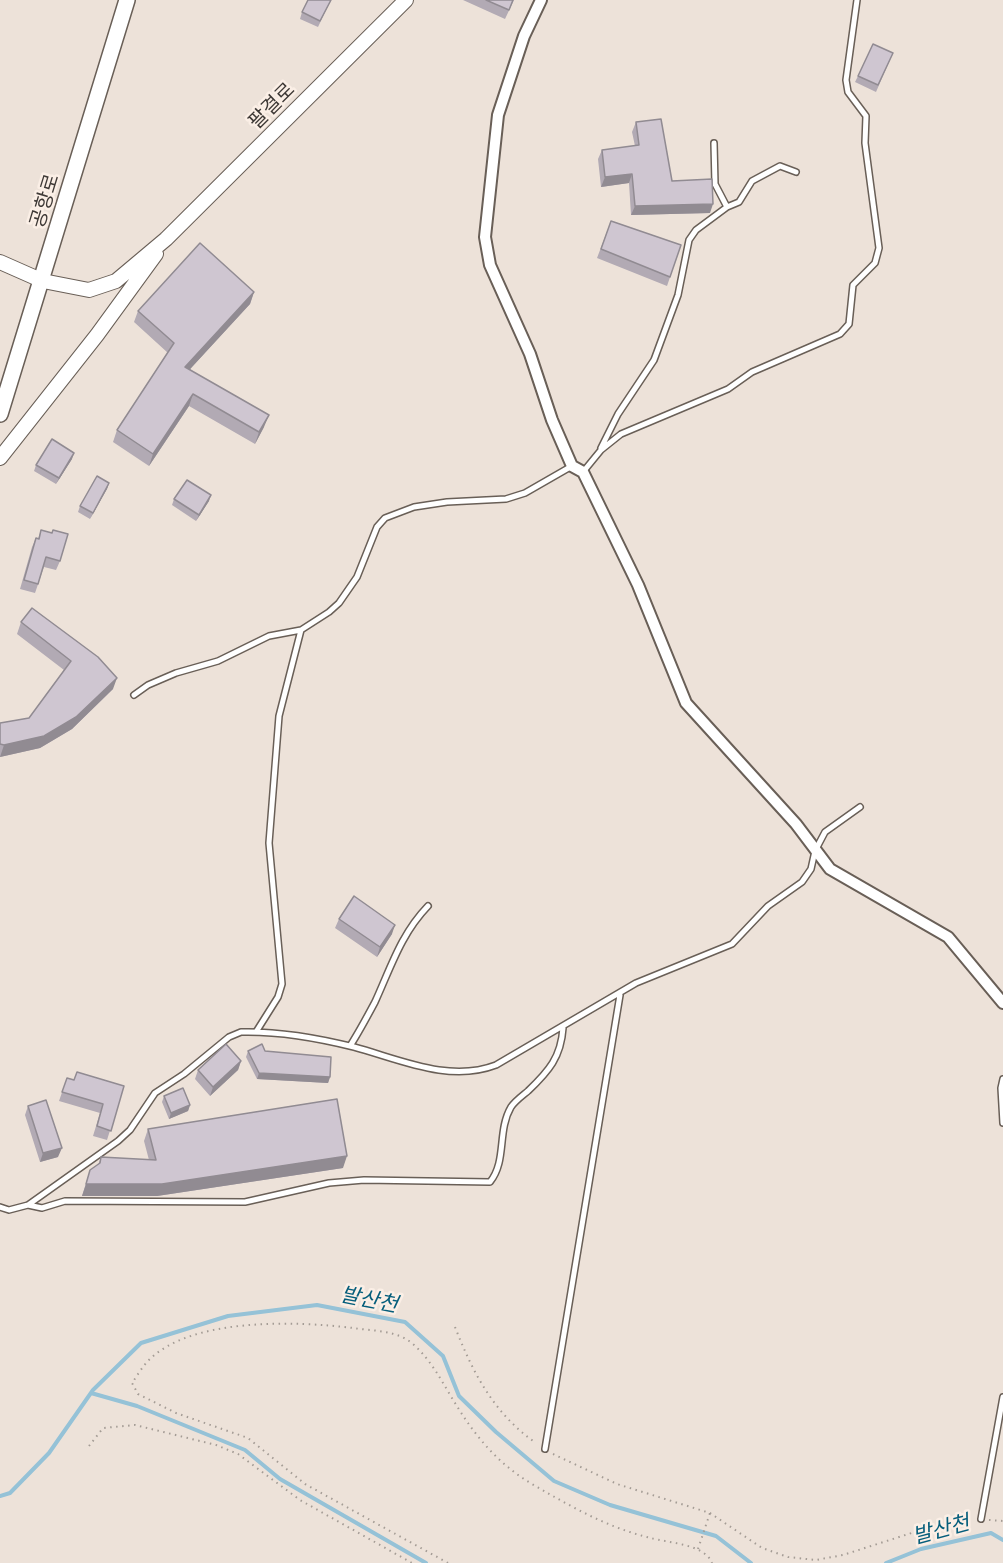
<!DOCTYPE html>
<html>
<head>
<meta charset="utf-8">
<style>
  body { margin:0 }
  canvas { display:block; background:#ede2d9 }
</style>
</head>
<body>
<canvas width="1003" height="1563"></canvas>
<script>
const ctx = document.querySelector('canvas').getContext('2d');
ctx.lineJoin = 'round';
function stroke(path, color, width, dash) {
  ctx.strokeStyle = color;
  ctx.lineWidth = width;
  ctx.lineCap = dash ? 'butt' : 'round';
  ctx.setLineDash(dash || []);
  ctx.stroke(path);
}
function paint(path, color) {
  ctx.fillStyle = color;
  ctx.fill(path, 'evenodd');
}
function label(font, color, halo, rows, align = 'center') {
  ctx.font = font + ' "Public Sans","Noto Sans KR",sans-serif';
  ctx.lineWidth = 5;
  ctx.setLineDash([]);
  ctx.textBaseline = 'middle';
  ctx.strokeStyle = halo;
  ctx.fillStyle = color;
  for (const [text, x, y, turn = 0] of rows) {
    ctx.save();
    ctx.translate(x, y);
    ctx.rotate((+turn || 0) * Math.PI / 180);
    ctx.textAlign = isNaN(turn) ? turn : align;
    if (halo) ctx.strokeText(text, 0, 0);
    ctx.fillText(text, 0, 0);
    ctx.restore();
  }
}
stroke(new Path2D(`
  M 91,1393 L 137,1406 L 245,1450 L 280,1479 L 426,1563
  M 0,1496 L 10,1493 L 49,1453 L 93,1390 L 141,1343 L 228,1316 L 317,1305 L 405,1322 L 443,1356 L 459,1396 L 496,1432 L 554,1481 L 610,1505 L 716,1536 L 751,1563
  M 886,1563 L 921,1549 L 991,1533 L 1003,1540`), '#95c2d7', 4);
const service = new Path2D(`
  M 714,143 L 715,184 L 727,207
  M 601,448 L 618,414 L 654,360 L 678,295 L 689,240 L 696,230 L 727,207 L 739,202 L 752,181 L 780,166 L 796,172
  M 583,472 L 601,450 L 621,434 L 728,389 L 752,372 L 840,334 L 849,324 L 853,285 L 875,263 L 879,248 L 865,143 L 866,116 L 848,92 L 846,80 L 857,0
  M 134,695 L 148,685 L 176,673 L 218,661 L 269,636 L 301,630 L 329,612 L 339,603 L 357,577 L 377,527 L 385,518 L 414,507 L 447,502 L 506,499 L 525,493 L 572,466
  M 256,1032 L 278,997 L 282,984 L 269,843 L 279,716 L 301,630
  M 350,1046 C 359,1032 367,1017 375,1002 C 391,967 401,934 428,906
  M 1003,1079 L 1001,1088 L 1003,1123
  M 28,1205 L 42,1208 L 65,1201 L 245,1202 L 329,1183 L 364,1180 L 490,1182 C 507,1161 497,1131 511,1107 C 515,1101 522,1096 528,1091 C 549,1071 561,1057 563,1028
  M 0,1207 L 9,1210 L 28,1205 L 118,1141 L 130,1130 L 155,1093 L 184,1074 L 229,1037 L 241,1032 C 278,1031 318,1038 354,1047 C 399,1059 449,1083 496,1065 L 636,983 L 732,944 L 768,906 L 802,882 L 811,869 L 815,851 L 825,832 L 860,807
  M 545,1449 L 620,995
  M 981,1519 L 1003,1397`);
const minor = new Path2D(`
  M 541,0 L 524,36 L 498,115 L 485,237 L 490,265 L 530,354 L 552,420 L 572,466 L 583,472 L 638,585 L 686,703 L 796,824 L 830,869 L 948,937 L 1003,1003`);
const tertiary = new Path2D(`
  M 0,262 L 43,281 L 89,290 L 116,281 L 166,239 L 406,0
  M 0,458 L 97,335 L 156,254`);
const secondary = new Path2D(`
  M 0,414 L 127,0`);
stroke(service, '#695f57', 8);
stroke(minor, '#695f57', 14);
stroke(tertiary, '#695f57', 16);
stroke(secondary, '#695f57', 18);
stroke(new Path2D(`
  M 455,1327 C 473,1373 494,1414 536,1443
  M 89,1446 L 103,1428 L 135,1425 L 216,1445 L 238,1454 L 300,1500 L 412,1563
  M 553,1454 L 617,1484 L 710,1513 L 762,1548 L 788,1557 L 816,1560 L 843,1555 L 924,1529 L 971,1519
  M 989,1520 L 1003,1521
  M 698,1549 L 710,1513
  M 448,1563 L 305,1484 L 248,1438 L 176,1413 L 138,1394 L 132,1383 C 137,1376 142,1367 148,1361 C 190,1317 297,1321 353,1328 C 373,1331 397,1330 413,1344 C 432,1361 442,1382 455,1403 C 475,1436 498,1464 532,1484 C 570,1506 608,1528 651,1538 C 668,1543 705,1544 712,1563`), '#a49c95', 2, [1.5, 4.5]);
stroke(service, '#fff', 5);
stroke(minor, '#fff', 10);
stroke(tertiary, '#fff', 14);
stroke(secondary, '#fff', 15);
paint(new Path2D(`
  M 331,0 L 318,27 L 300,19 L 302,12 Z
  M 463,0 L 514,0 L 505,19 Z
  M 893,53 L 876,92 L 855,82 L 858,76 Z
  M 636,122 L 672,181 L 710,213 L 631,215 L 629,183 L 601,187 L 598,159 L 602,150 L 635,146 L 632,132 Z
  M 611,221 L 681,245 L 667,286 L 597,258 Z
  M 254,292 L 250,304 L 190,369 L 264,427 L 255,444 L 189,406 L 149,466 L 113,442 L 117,430 L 168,353 L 134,322 L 138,311 Z
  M 72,459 L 56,484 L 34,471 L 36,465 Z
  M 109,483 L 107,489 L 90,519 L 78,512 L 80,506 Z
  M 174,499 L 209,501 L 196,521 L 172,505 Z
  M 41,530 L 60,561 L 56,570 L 44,567 L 35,593 L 20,589 L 32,547 L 36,538 L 38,539 Z
  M 21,622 L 113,689 L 72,729 L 40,748 L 0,757 L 0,723 L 29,718 L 64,670 L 17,634 Z
  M 339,919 L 392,934 L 377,957 L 335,928 Z
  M 248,1051 L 265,1051 L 330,1077 L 328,1083 L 257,1079 L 246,1057 Z
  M 241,1061 L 238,1070 L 210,1096 L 195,1079 L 198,1070 Z
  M 77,1072 L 124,1086 L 107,1140 L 93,1136 L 100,1113 L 59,1101 L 67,1078 L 74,1080 Z
  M 164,1096 L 190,1105 L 188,1111 L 169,1119 L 162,1102 Z
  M 28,1106 L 58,1157 L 40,1162 L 25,1115 Z
  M 148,1129 L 343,1168 L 157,1196 L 82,1196 L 90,1170 L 98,1165 L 101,1157 L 149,1160 L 144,1141 Z`), '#b2aab4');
paint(new Path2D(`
  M 632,174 L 629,183 L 601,187 L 605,177 Z
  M 713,204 L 710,213 L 631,215 L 635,206 Z
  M 254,292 L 250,304 L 181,379 L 185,367 Z
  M 193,394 L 189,406 L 149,466 L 153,454 Z
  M 269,415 L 264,427 L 255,444 L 259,432 Z
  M 74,453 L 72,459 L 56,484 L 59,478 Z
  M 109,483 L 107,489 L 90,519 L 93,513 Z
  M 211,495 L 209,501 L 196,521 L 199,515 Z
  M 117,678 L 113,689 L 72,729 L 40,748 L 0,757 L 4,745 Z
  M 395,925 L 392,934 L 377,957 L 380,947 Z
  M 241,1061 L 238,1070 L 210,1096 L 213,1087 Z
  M 259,1073 L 330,1077 L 328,1083 L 257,1079 Z
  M 190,1105 L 188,1111 L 169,1119 L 171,1113 Z
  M 62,1148 L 58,1157 L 40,1162 L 43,1153 Z
  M 347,1156 L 343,1168 L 157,1196 L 82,1196 L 86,1184 Z`), '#918b92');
const building = new Path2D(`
  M 308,0 L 331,0 L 320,21 L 302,12 Z
  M 486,0 L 513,0 L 509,10 Z
  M 873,44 L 893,53 L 878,85 L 858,76 Z
  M 661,119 L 672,181 L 712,179 L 713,204 L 635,206 L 632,174 L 605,177 L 602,150 L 639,145 L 636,122 Z
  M 611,221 L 681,245 L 670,277 L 601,249 Z
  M 200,243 L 254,292 L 185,367 L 269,415 L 259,432 L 193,394 L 153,454 L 117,430 L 174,343 L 138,311 Z
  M 52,439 L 74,453 L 59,478 L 36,465 Z
  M 97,476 L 109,483 L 93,513 L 80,506 Z
  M 187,480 L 211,495 L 199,515 L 174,499 Z
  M 41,530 L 52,533 L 53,530 L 68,534 L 60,561 L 46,557 L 38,584 L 24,580 L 36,538 L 39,539 Z
  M 32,608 L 98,657 L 117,678 L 76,717 L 44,736 L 4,745 L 0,744 L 0,723 L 29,718 L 71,661 L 21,622 Z
  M 354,896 L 395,925 L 380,947 L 339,919 Z
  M 226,1044 L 241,1061 L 213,1087 L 198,1070 Z
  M 262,1044 L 265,1051 L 331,1057 L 330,1077 L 259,1073 L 248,1051 Z
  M 77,1072 L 124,1086 L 111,1131 L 97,1126 L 103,1104 L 62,1092 L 67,1078 L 74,1080 Z
  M 183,1088 L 190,1105 L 171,1113 L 164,1096 Z
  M 337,1099 L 347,1156 L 162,1184 L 86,1184 L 90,1170 L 100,1163 L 101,1157 L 156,1160 L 148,1129 Z
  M 46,1100 L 62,1148 L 43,1153 L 28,1106 Z`);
paint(building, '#cfc6d1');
stroke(building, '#918b92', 1.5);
label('20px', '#3e3936', '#fbefe6', [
  ["팔결로",272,106,-45],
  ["공항로",45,201,-73]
]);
label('italic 21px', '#065e7b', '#fbefe6', [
  ["발산천",369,1300,11],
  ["발산천",941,1530,-15]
]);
</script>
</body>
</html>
